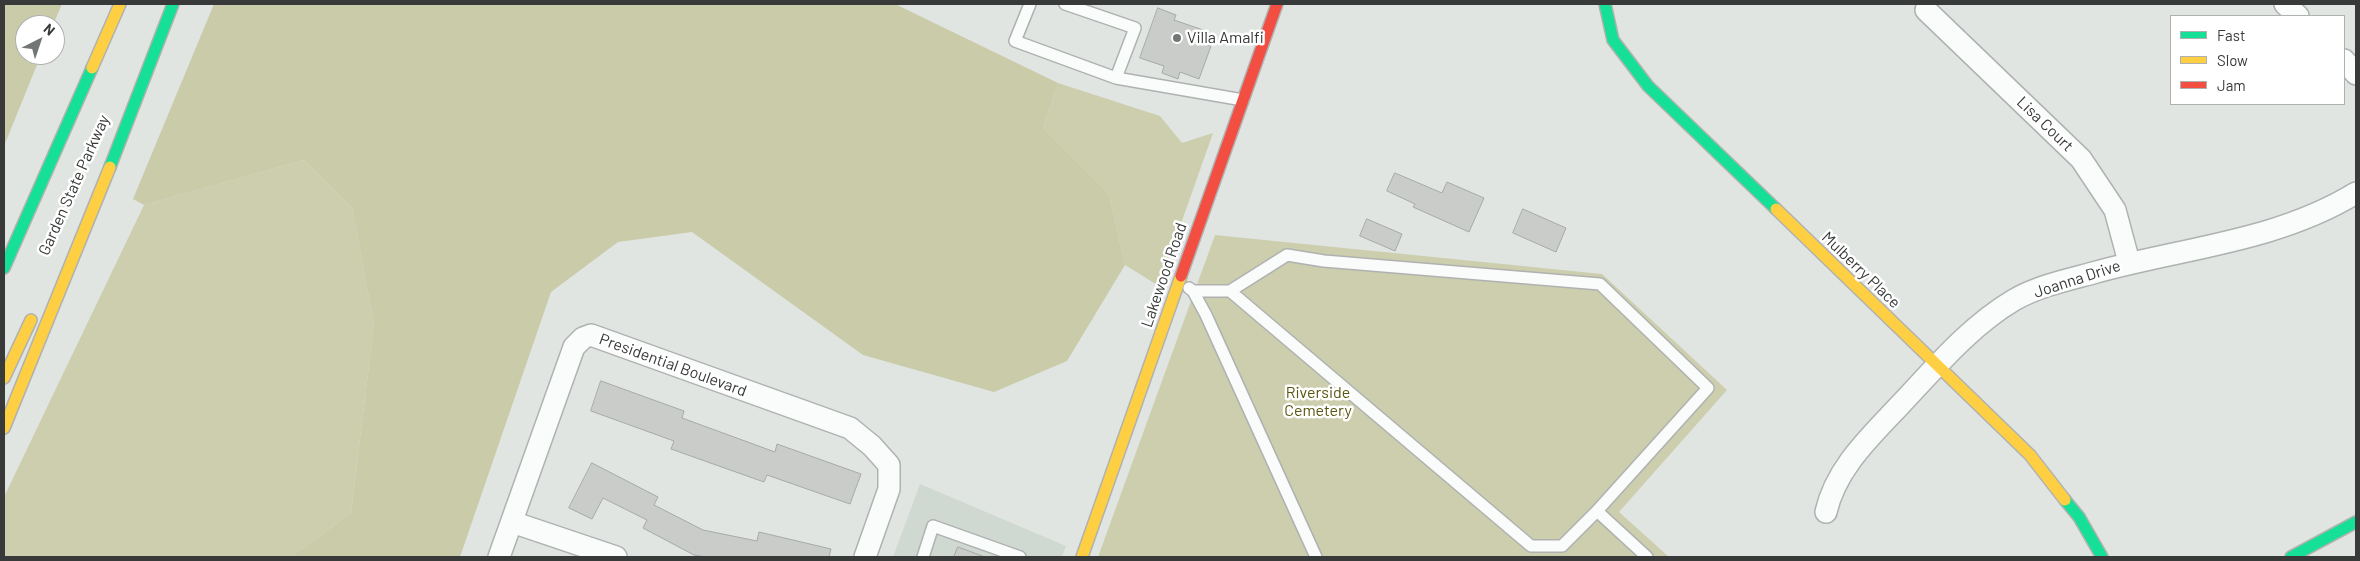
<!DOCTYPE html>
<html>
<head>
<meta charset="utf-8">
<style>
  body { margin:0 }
  #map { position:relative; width:2360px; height:561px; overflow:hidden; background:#e0e5e2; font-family:Barlow,sans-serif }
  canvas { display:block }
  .frame { position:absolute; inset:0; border:5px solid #373a38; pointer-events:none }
  .legend { position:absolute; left:2170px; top:15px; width:175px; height:90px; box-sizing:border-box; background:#fff; border:1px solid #afb0af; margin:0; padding:6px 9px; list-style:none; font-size:15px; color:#373a38 }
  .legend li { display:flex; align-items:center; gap:10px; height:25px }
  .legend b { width:25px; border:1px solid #afb0af }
  .north { position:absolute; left:15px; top:15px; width:50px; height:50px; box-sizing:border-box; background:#fff; border:1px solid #afb0af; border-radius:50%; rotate:41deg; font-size:14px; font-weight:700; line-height:20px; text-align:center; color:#373a38 }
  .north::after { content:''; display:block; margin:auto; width:18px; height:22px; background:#727674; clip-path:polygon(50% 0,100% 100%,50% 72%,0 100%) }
</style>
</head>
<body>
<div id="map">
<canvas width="2360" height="561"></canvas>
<div class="frame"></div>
<ul class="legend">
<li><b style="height:6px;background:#16e098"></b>Fast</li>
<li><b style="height:6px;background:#ffcf43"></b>Slow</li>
<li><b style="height:6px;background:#f24e42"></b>Jam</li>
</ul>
<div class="north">N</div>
</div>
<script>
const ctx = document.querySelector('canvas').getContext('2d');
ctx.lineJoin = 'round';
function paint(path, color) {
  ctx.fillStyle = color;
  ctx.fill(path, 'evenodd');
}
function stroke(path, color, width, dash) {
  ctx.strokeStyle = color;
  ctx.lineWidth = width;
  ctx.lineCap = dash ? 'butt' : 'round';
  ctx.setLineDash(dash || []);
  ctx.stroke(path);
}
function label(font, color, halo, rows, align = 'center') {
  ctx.font = font + ' Barlow,sans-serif';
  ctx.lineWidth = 5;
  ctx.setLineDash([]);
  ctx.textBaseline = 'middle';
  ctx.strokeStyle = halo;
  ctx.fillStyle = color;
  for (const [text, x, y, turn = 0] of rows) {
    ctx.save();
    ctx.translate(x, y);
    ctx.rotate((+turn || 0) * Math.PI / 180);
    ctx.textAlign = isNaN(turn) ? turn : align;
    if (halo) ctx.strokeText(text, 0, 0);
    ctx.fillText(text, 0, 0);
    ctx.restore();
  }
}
paint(new Path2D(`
  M 920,484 L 1066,546 L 1062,557 L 893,557 Z`), '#cfd9d2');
paint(new Path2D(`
  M 1058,83 L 1160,116 L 1182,143 L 1213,133 L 1159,286 L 1125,265 L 1109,194 L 1043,128 Z
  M 304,160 L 352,208 L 374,324 L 351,513 L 291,557 L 4,557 L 4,497 L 144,205 Z
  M 1215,235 L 1602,274 L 1727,390 L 1619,512 L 1669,557 L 1098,557 Z`), '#cccead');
paint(new Path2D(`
  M 4,4 L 62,4 L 53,25 L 25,25 L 25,55 L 41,55 L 4,146 Z
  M 214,4 L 895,4 L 1058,83 L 1043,128 L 1109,194 L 1125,265 L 1067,361 L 994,392 L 863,355 L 692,232 L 618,242 L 551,292 L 460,557 L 291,557 L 351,513 L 374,324 L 352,208 L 304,160 L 144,205 L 133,199 Z`), '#c9cba9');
const building = new Path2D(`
  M 1158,8 L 1176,15 L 1174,20 L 1209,32 L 1205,44 L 1211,46 L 1199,79 L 1180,72 L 1178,79 L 1162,73 L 1164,66 L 1140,58 Z
  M 1395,173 L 1442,193 L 1447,182 L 1484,198 L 1469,232 L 1413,207 L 1415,204 L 1387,191 Z
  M 1523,209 L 1566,228 L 1556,252 L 1513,233 Z
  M 1367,219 L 1402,234 L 1395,251 L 1360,236 Z
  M 601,381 L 684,411 L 682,418 L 775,452 L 777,444 L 861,474 L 850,504 L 767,475 L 764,482 L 671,449 L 674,441 L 591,411 Z
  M 592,463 L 658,497 L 654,505 L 703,530 L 757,541 L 759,532 L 831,549 L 829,557 L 706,557 L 694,555 L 643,528 L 647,520 L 603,498 L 592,519 L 569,508 Z
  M 958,547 L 985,557 L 954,557 Z`);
paint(building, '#caccca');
stroke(building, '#a6a9a7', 1);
const lane = new Path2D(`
  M 1030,4 L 1015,41 L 1116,78 L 1243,100
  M 1065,4 L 1135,28 L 1116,78
  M 1189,288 L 1193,291 L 1206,315 L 1316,557
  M 1193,291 L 1230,291 L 1287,255 L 1324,261 L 1600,284 L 1708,388 L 1597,511 L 1562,546 L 1531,546 L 1230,291
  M 1597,511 L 1647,557
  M 923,557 L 933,526 L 1020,557`);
const street = new Path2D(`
  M 2285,4 L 2298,16
  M 1926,10 L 2081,159 L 2115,210 L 2129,262
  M 2344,60 L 2356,74
  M 1826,512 C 1836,468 1870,437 1900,405 C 1935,368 1970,326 2014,300 C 2038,286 2067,280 2093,273 C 2181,248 2276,242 2356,193
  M 512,522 L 616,557
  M 499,557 L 574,347 L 583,338 L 591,335 L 850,428 L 872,446 L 889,465 L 889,489 L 865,557`);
const fast = new Path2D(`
  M 1605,4 L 1613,40 L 1648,86 L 1776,209
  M 110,167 L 173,4
  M 4,268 L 92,68
  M 2065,500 L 2079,517 L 2102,557
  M 2291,557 L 2356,522`);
const slow = new Path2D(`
  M 92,68 L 120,4
  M 1776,209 L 2030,455 L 2065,500
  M 4,378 L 31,320
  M 4,428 L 110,167
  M 1082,557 L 1181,276`);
const jam = new Path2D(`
  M 1181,276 L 1277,4`);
stroke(lane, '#afb2b0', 14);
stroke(street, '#afb2b0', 24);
stroke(fast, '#afb2b0', 14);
stroke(slow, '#afb2b0', 14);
stroke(jam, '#afb2b0', 14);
stroke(lane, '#fafbfb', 11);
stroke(street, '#fafbfb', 21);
stroke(fast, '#16e098', 11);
stroke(slow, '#ffcf43', 11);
stroke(jam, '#f24e42', 11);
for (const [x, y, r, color] of [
  [1177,38,5,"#727674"]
]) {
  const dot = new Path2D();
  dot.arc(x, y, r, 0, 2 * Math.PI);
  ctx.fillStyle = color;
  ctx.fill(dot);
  stroke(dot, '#fff', 2);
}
label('16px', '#373a38', '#fff', [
  ["Villa Amalfi",1187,38]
], 'left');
label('16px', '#373a38', '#fff', [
  ["Lisa Court",2045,124,44],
  ["Garden State Parkway",74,185,-66],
  ["Mulberry Place",1861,270,44],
  ["Lakewood Road",1164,275,-71],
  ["Joanna Drive",2077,279,-18],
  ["Presidential Boulevard",673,365,20]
]);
label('16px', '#585610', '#fff', [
  ["Riverside",1318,393],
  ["Cemetery",1318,411]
]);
</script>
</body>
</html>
